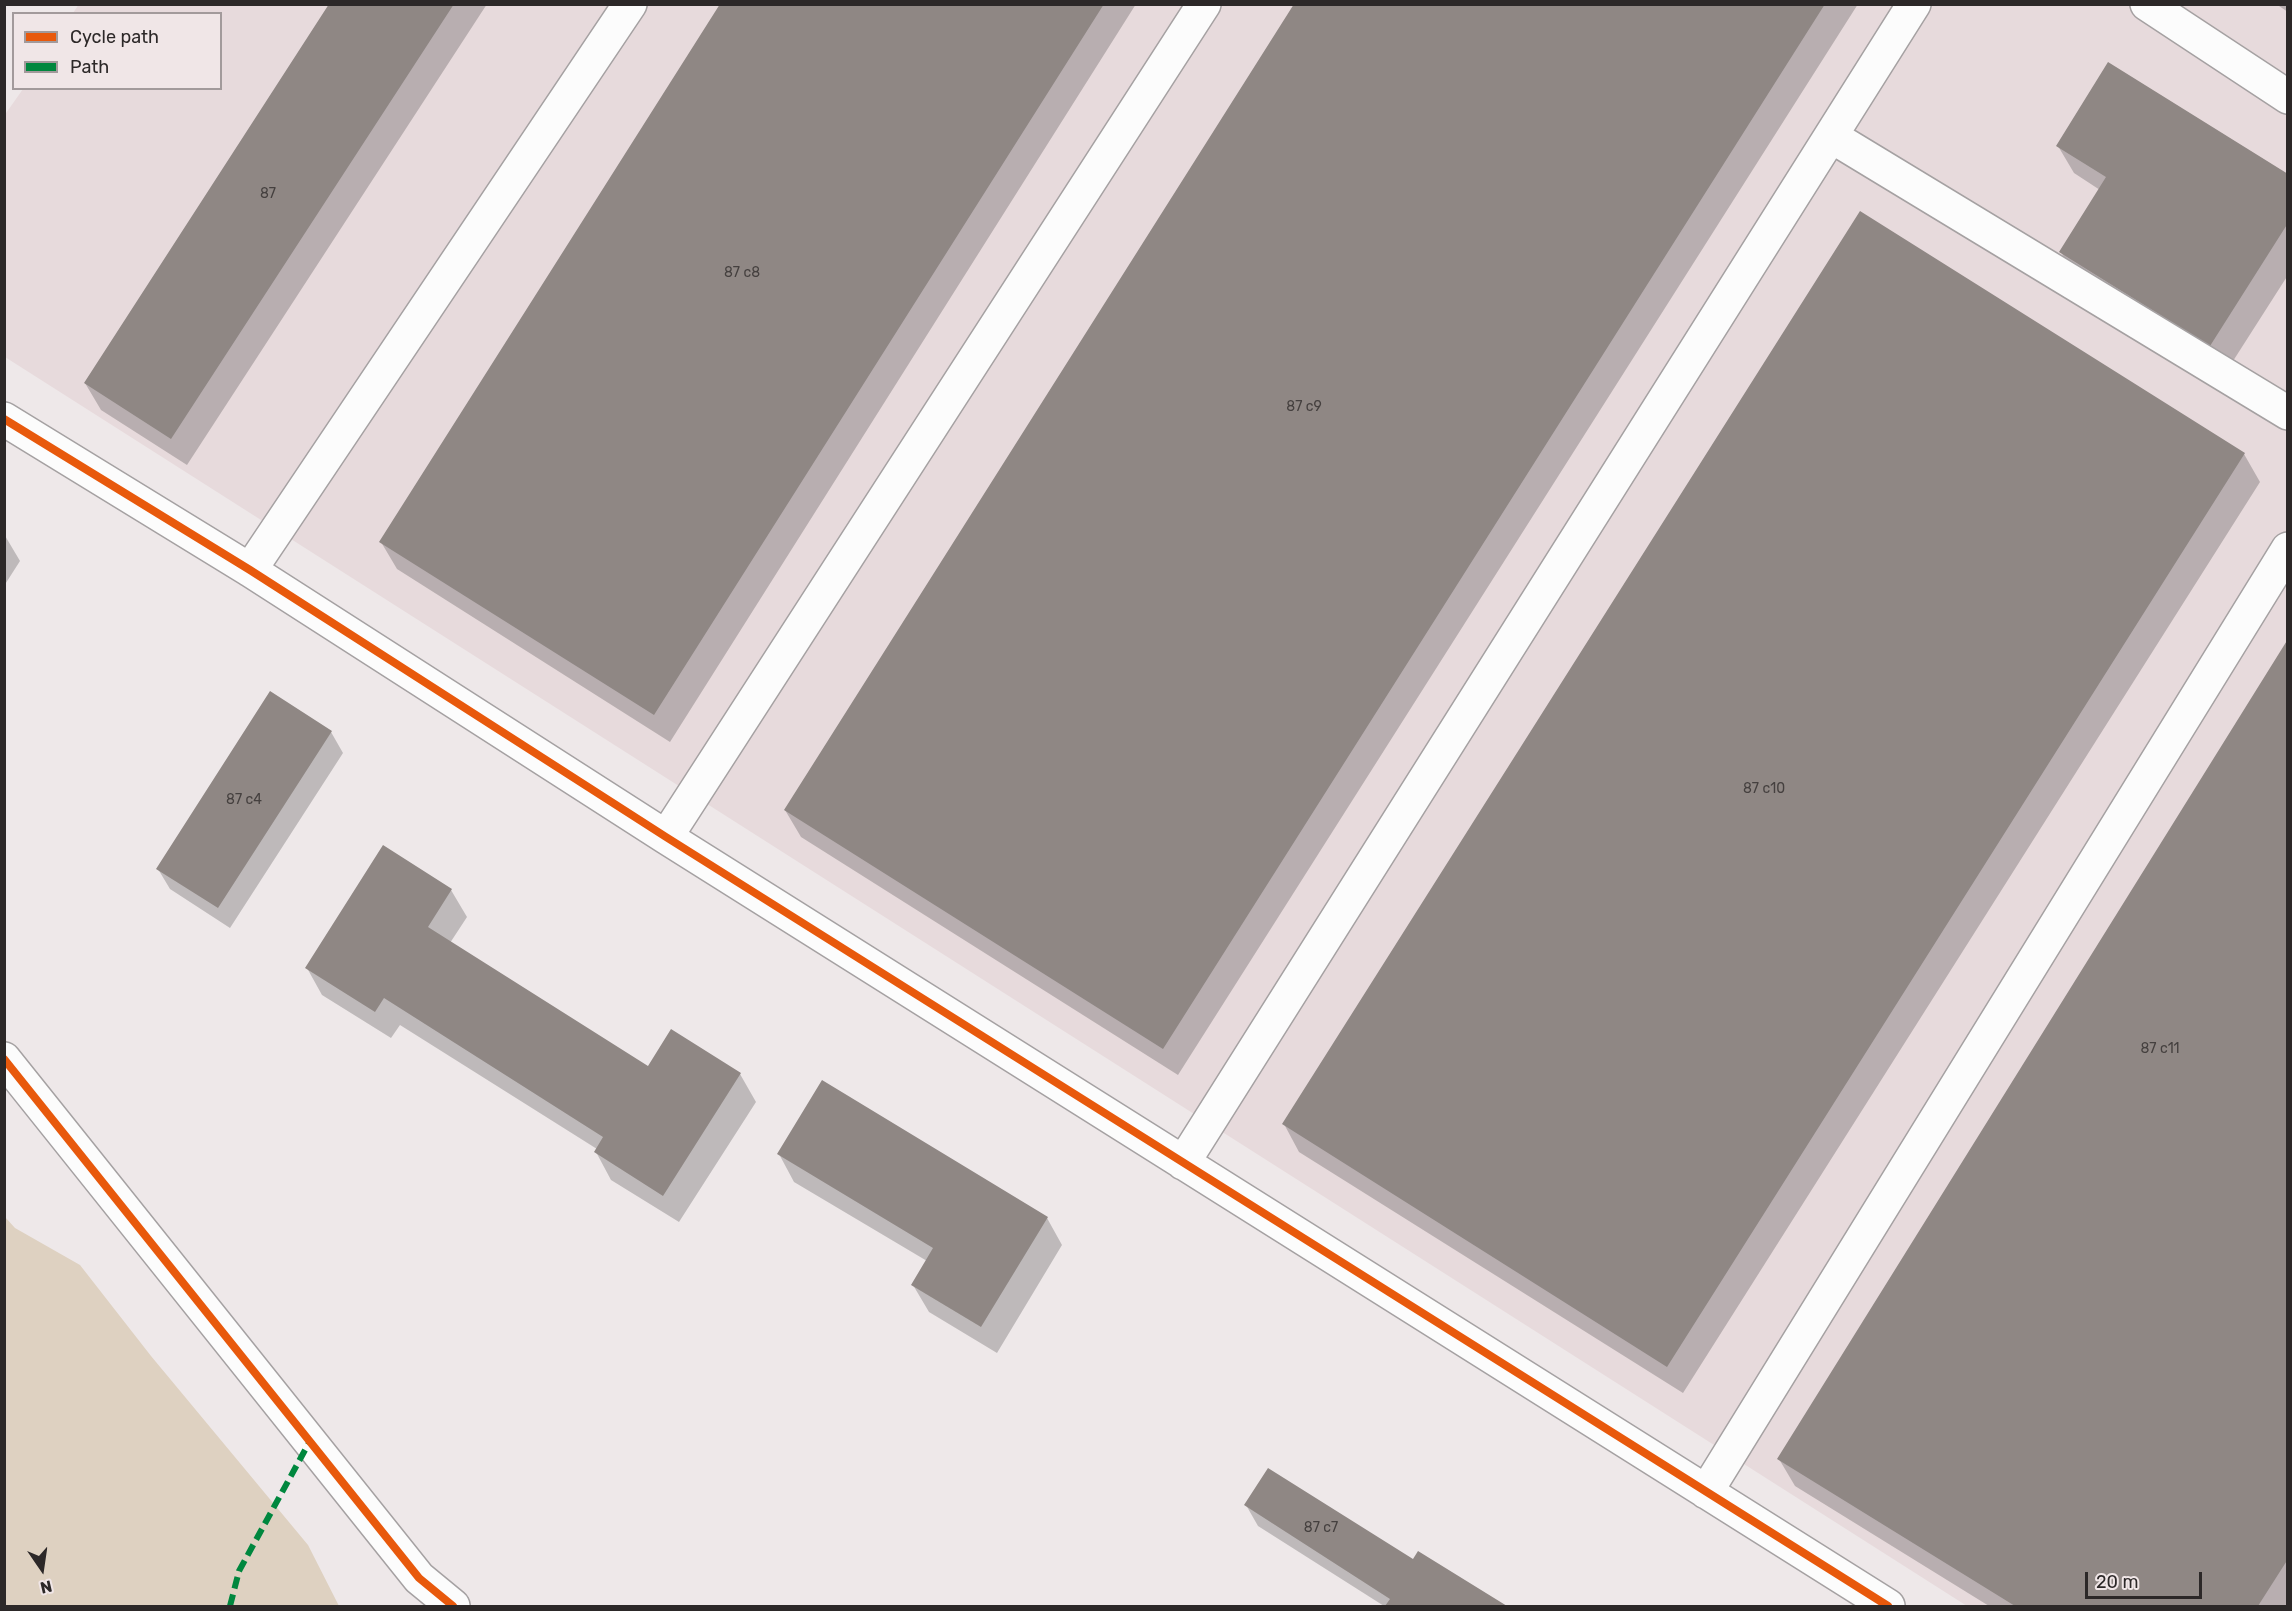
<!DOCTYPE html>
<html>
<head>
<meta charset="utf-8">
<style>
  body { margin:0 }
  #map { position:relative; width:2292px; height:1611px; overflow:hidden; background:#eee8e9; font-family:Rubik,sans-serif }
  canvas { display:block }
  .frame { position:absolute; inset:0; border:6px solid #2c2828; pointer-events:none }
  .legend { position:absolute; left:12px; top:12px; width:210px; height:78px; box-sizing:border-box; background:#f0e6e7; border:2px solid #a29a9b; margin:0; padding:8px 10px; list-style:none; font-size:18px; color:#2c2828 }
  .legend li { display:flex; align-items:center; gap:12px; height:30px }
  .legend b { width:30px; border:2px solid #a29a9b }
  .north { position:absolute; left:12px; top:1539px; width:60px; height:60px; -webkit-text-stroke:4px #f0e6e7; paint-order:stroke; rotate:167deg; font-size:16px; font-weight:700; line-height:24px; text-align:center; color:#2c2828 }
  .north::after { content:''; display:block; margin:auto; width:21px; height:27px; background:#2c2828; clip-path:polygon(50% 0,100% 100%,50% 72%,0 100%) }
  .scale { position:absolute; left:2085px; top:1572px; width:117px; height:27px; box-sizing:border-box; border:3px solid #2c2828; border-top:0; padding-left:8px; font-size:18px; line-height:21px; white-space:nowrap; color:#2c2828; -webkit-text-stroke:4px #f0e6e7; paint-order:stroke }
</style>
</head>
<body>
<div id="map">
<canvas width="2292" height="1611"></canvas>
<div class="frame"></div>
<ul class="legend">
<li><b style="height:8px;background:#e8590c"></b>Cycle path</li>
<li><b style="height:8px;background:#00873e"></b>Path</li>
</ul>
<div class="north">N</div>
<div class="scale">20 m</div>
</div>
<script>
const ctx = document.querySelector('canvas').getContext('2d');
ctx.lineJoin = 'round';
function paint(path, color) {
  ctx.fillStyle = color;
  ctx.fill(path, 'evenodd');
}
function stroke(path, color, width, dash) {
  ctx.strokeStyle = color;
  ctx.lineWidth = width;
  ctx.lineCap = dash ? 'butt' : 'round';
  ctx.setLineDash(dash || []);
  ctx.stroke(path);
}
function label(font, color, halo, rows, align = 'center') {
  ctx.font = font + ' Rubik,sans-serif';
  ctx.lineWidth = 6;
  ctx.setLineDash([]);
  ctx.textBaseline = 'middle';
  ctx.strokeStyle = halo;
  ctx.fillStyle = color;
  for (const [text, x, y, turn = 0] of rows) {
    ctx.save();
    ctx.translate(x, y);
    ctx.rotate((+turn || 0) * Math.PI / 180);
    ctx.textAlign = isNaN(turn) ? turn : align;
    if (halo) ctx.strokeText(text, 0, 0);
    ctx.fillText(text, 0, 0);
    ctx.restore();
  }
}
paint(new Path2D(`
  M 79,4 L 2287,5 L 2287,1606 L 1967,1606 L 5,357 L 4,116 L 23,89 L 220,88 L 220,14 L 73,13 Z`), '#e7dadc');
paint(new Path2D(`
  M 5,1217 L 15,1228 L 80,1265 L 151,1356 L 308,1545 L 339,1606 L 5,1606 Z`), '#ded1c1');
paint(new Path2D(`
  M 331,4 L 487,4 L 187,465 L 101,410 L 85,383 Z
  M 722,4 L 1136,4 L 670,742 L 397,569 L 381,542 Z
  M 1296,4 L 1858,4 L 1178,1075 L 801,837 L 785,810 Z
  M 2276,4 L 2288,4 L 2288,12 Z
  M 2058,146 L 2288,176 L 2288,275 L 2226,372 L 2077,279 L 2061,252 L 2100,190 L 2074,173 Z
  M 2244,454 L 2260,482 L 1683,1393 L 1299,1152 L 1284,1124 Z
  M 4,534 L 20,561 L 4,586 Z
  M 2288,641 L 2288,1606 L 1989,1606 L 1795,1486 L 1779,1459 Z
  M 331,732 L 343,753 L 230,928 L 170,889 L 158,869 Z
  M 451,890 L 467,917 L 450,943 L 648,1068 L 672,1031 L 740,1074 L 756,1102 L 679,1222 L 611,1180 L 596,1152 L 597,1149 L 400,1025 L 391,1038 L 322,995 L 307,968 Z
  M 779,1154 L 1047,1218 L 1062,1245 L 997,1353 L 929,1312 L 913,1285 L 927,1261 L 794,1182 Z
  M 1246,1505 L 1413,1561 L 1419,1553 L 1504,1606 L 1384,1606 L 1258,1526 Z`), '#0003');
paint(new Path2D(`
  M 329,4 L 454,4 L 171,439 L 84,383 Z
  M 720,4 L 1104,4 L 654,715 L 379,542 Z
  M 1294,4 L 1825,4 L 1163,1049 L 784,810 Z
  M 2108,62 L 2288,174 L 2288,223 L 2210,346 L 2059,252 L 2106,177 L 2056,146 Z
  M 1860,211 L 2245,453 L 1667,1367 L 1282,1124 Z
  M 2288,639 L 2288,1559 L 2258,1606 L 2015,1606 L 1777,1459 Z
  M 270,691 L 332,731 L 218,908 L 156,869 Z
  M 383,845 L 452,889 L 428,927 L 648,1066 L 671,1029 L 741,1073 L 663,1196 L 594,1152 L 603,1137 L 384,998 L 375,1012 L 305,968 Z
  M 822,1080 L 1048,1217 L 981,1327 L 911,1285 L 933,1248 L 777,1154 Z
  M 1268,1468 L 1413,1559 L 1418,1551 L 1507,1606 L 1385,1606 L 1390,1599 L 1244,1505 Z`), '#8f8784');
const minor = new Path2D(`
  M 2147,4 L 2288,97
  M 1831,136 L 2288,413
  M 4,419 L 250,570 L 666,837 L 1888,1606
  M 250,570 L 630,4
  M 666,837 L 1204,4
  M 4,1059 L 419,1578 L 453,1606
  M 1183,1163 L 1914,4
  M 1706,1492 L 2288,549`);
stroke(minor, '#a5a1a2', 36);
stroke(minor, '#fcfcfc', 33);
stroke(new Path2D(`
  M 230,1606 L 239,1571 L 310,1441`), '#00873e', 6, [12, 6]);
stroke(new Path2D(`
  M 4,419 L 250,570 L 666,837 L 1888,1606
  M 4,1059 L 419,1578 L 453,1606`), '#e8590c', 8);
label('14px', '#45403f', null, [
  ["87",268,194],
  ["87 с8",742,273],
  ["87 с9",1304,407],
  ["87 с10",1764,789],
  ["87 с4",244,800],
  ["87 с11",2160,1049],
  ["87 с7",1321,1528]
]);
</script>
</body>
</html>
